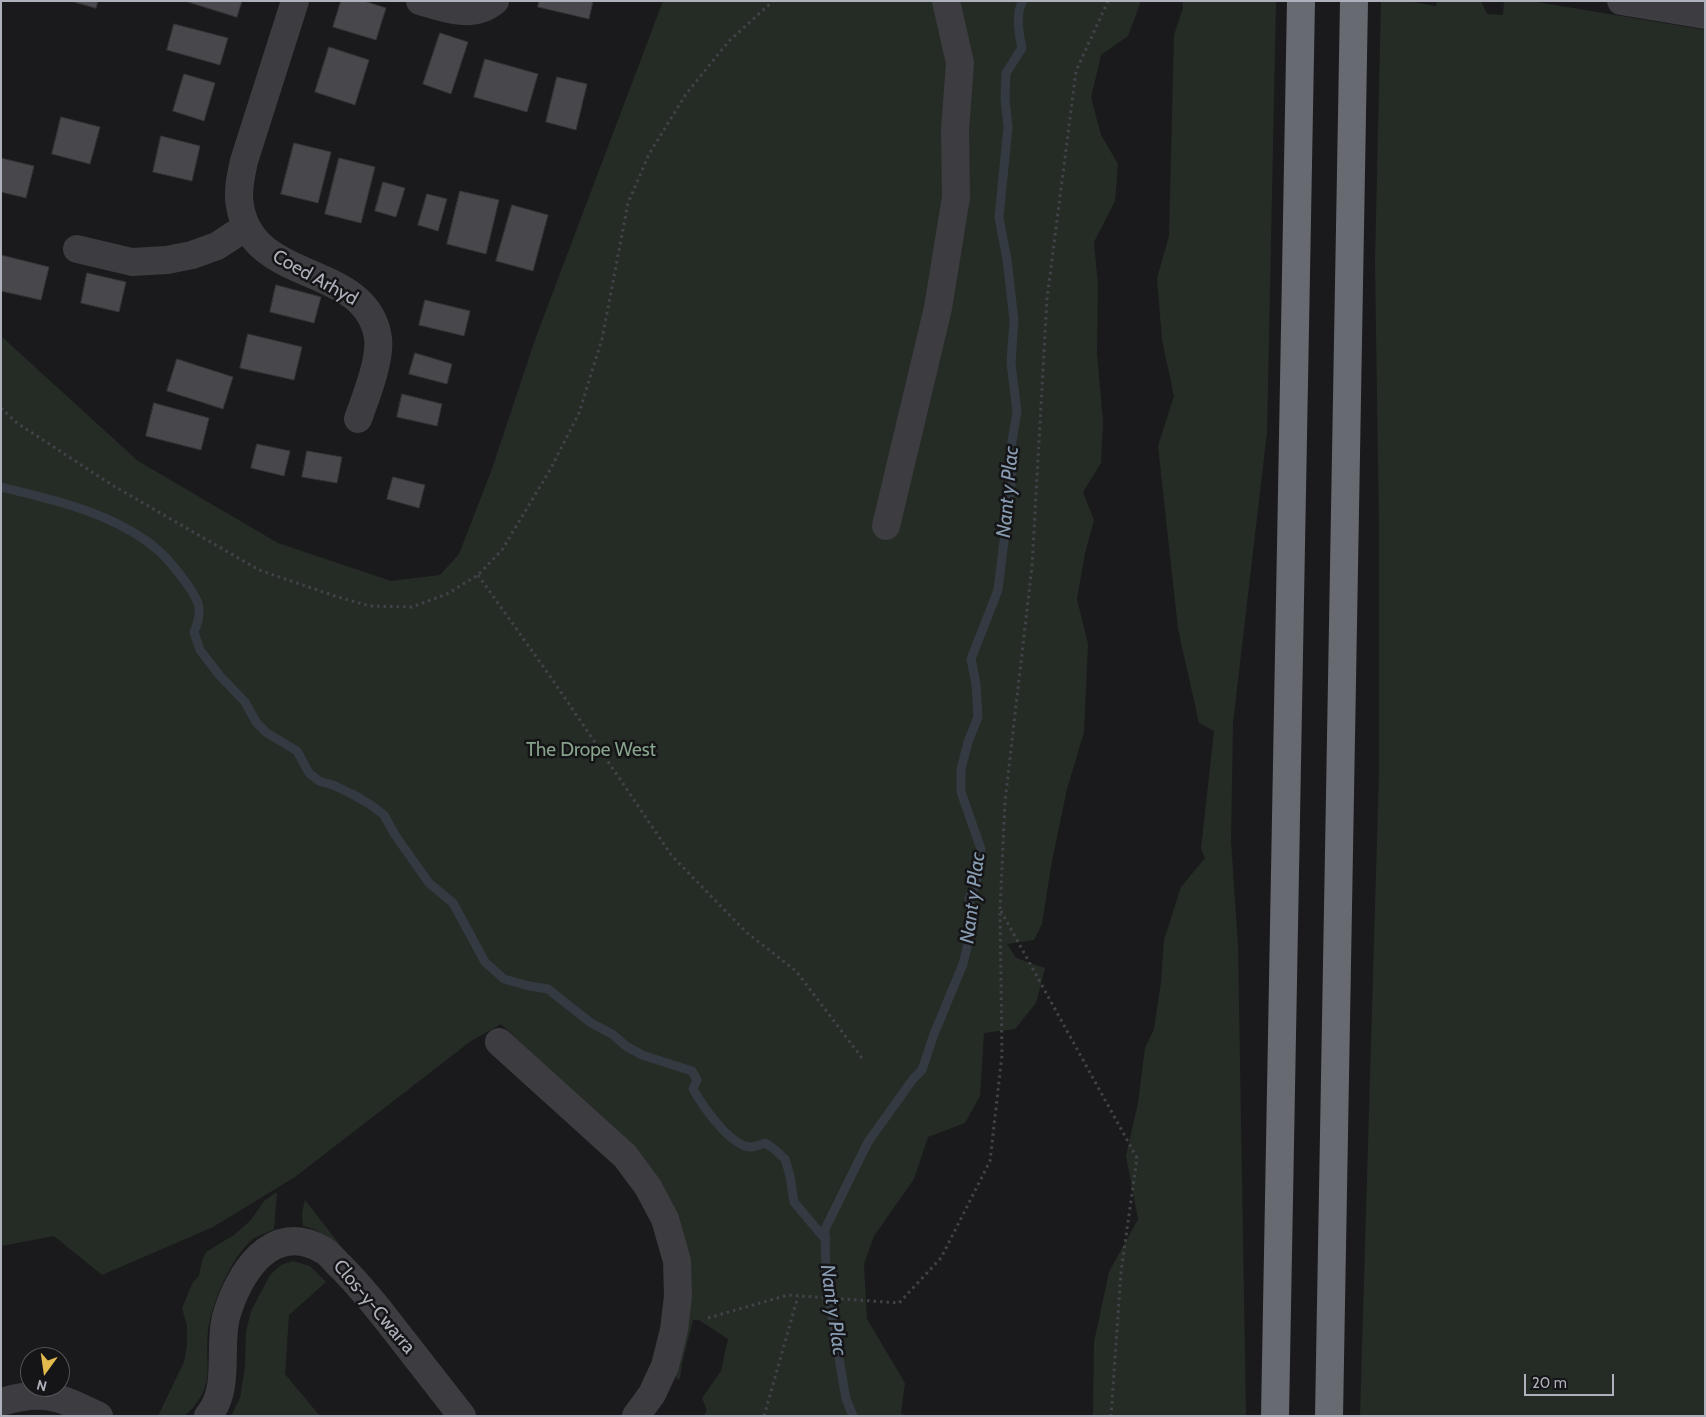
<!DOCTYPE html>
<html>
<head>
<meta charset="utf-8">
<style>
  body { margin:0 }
  #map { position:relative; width:1706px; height:1417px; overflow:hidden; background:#1a1a1c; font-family:Cabin,sans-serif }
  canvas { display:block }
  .frame { position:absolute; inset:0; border:2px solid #aeb1bb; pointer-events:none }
  .north { position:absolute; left:20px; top:1347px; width:50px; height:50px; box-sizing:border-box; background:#151517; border:1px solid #525359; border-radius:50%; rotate:194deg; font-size:14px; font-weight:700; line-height:20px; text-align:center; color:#aeb1bb }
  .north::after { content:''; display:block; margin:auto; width:18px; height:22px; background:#e2ba4d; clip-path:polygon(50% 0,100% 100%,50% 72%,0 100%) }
  .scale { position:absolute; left:1524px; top:1374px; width:90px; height:22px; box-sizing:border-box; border:2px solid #aeb1bb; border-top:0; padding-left:6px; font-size:15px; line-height:18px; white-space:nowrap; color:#aeb1bb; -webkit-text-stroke:4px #151517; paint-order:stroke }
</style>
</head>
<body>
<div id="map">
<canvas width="1706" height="1417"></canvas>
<div class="frame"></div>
<div class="north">N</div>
<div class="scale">20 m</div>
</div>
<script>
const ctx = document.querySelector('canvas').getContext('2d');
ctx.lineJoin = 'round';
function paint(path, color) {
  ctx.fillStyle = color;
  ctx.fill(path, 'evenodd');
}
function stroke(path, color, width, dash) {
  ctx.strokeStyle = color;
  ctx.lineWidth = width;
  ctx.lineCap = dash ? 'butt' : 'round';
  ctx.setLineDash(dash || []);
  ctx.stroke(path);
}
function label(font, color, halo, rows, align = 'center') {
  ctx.font = font + ' Cabin,sans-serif';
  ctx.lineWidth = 5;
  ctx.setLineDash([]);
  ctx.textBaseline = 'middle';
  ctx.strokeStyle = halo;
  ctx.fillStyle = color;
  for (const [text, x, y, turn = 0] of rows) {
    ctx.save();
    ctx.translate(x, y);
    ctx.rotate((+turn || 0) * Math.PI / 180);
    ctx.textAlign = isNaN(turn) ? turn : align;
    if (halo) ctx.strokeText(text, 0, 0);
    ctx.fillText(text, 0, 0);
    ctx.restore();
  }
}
paint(new Path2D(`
  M 663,1 L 1141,1 L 1128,36 L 1101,55 L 1091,98 L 1101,135 L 1118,164 L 1115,201 L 1094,242 L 1098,285 L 1097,353 L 1103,422 L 1101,463 L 1083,492 L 1094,520 L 1085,553 L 1077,599 L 1088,644 L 1084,732 L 1067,789 L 1051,866 L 1042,924 L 1034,940 L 1007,944 L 1016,958 L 1045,968 L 1036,1003 L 1015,1029 L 984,1033 L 980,1096 L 965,1123 L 928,1137 L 914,1179 L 874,1236 L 864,1264 L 867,1319 L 905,1383 L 901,1413 L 904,1416 L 704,1416 L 707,1410 L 702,1398 L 721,1371 L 728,1339 L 699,1320 L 693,1320 L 682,1363 L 680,1378 L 677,1380 L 676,1376 L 688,1256 L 577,1096 L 501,1024 L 471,1041 L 295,1177 L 213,1227 L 102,1275 L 54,1236 L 1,1246 L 1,336 L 138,461 L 278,543 L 391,581 L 440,575 L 459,554 L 492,469 L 536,337 Z
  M 1182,1 L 1276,1 L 1267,432 L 1233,723 L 1231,841 L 1238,946 L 1246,1416 L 1093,1416 L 1094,1342 L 1109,1272 L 1138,1219 L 1126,1156 L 1138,1103 L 1145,1048 L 1154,1029 L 1161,982 L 1164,940 L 1181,887 L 1205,858 L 1201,849 L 1214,731 L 1199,723 L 1178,629 L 1158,446 L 1174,396 L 1162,340 L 1157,278 L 1169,236 L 1174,35 L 1183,8 Z
  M 1381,1 L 1408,1 L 1436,6 L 1437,1 L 1481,1 L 1487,14 L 1503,15 L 1504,1 L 1531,1 L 1705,30 L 1705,1416 L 1360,1416 L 1379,772 L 1379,528 L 1375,262 Z
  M 277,1192 L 274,1229 C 267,1233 259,1235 253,1239 C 232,1255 211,1305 208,1331 C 204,1370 218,1384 185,1416 L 158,1416 L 184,1362 L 187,1345 L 187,1326 L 182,1308 L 193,1282 L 199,1276 L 202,1261 L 206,1252 L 234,1235 L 251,1220 L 264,1201 Z
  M 305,1200 L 340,1245 L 314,1229 L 303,1226 L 302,1213 Z
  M 293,1261 L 310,1266 L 326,1282 L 289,1315 L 285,1374 L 320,1416 L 231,1416 L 240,1398 L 245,1367 L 246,1331 L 251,1311 L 270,1275 L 281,1265 Z`), '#252c26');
stroke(new Path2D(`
  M 1,487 C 51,499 105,511 148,542 C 162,552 174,566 184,580 C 199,600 204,609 194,632 L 200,650 L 220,676 L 245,702 L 256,722 L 267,733 L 297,751 L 309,773 L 319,781 L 333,785 L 352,794 L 371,805 L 384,815 L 395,835 L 429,883 L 453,903 L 485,962 L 504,979 L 529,986 L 548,989 L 591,1023 L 612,1034 L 626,1046 L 642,1055 L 692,1071 L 697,1080 L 693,1089 C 702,1105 730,1146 750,1147 C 755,1147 761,1144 765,1143 L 774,1149 L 785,1159 L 790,1176 L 794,1202 L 826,1240
  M 853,1416 L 846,1399 L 826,1282 L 825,1229 L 868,1142 L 913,1079 L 922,1070 L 934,1034 L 963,964 L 972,927 L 969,898 L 976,884 L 981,849 L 961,792 L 961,769 L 968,742 L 978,717 L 976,684 L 971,659 L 998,590 L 1011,484 L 1012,441 L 1017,412 L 1011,363 L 1014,320 L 1007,260 L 999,217 L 1008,127 L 1005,99 L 1006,73 L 1022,48 C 1019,36 1015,12 1023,1`), '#333a41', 9);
const building = new Path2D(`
  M 71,1 L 98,1 L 96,8 Z
  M 185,1 L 242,1 L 237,17 Z
  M 341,1 L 364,1 L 386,8 L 376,40 L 333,27 Z
  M 539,1 L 593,1 L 589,19 L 538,7 Z
  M 174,24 L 228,38 L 220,65 L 167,50 Z
  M 440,33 L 468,42 L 451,94 L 423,84 Z
  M 329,47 L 369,60 L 355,105 L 315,92 Z
  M 485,59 L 538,74 L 527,112 L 474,97 Z
  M 184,74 L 215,83 L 204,121 L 173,111 Z
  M 557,77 L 587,84 L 576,130 L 546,122 Z
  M 61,117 L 100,127 L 90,164 L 52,154 Z
  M 161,136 L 200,146 L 192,181 L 153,172 Z
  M 294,143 L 331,152 L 318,203 L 281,194 Z
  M 1,158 L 34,166 L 26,198 L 1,192 Z
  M 339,158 L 375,167 L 361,223 L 325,214 Z
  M 383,182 L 405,188 L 396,217 L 375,211 Z
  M 460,191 L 499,200 L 486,254 L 447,244 Z
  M 427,194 L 447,199 L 438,231 L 418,225 Z
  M 512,205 L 548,215 L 533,271 L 496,261 Z
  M 1,255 L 49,267 L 41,300 L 1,291 Z
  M 87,273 L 126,282 L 119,312 L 81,303 Z
  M 276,285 L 321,297 L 314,323 L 270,312 Z
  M 425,300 L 470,311 L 464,336 L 419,325 Z
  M 248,334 L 302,347 L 294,380 L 240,368 Z
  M 415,353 L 452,364 L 447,384 L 409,374 Z
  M 177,359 L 233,377 L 223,409 L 167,391 Z
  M 402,394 L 442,404 L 437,426 L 397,417 Z
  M 154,403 L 209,418 L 201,450 L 146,436 Z
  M 257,444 L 290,451 L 284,476 L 251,468 Z
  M 307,451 L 342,457 L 337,483 L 302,477 Z
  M 393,477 L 425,485 L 419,508 L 387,499 Z`);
paint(building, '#48474c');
stroke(building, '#353538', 1);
stroke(new Path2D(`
  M 1,408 L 17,423 L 112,485 L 259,570 L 338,597 L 370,606 L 412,607 L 447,594 L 478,575 L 502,550 L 550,470 L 579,413 L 602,339 L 628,203 L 649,154 L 686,94 L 729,41 L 773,1
  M 478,575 L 552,679 L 672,856 L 746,932 L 796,971 L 862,1058
  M 1001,911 L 1137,1158 L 1121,1272 L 1111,1416
  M 708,1318 L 788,1295 L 899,1303 L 941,1258 L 990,1161 L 1002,1055 L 1000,910 L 1005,802 L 1032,566 L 1047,299 L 1076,71 L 1108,1
  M 764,1416 L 798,1296`), '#424348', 3, [2.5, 4]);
stroke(new Path2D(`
  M 295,1 L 244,161 C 241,175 237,192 240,206 C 253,286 367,262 378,338 C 381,360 365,399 358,419
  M 420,1 C 444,8 473,20 495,1
  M 1621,1 L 1705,15
  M 77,249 L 132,262 L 167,260 L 192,255 L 217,246 L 246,227
  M 886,526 L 938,308 L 956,197 L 955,130 L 960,63 L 946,1
  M 499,1042 L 625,1156 L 648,1187 L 665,1219 L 677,1261 L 678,1296 L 674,1330 L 665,1366 L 652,1394 L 636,1416
  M 1,1402 C 44,1389 60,1397 99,1416
  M 208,1416 C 231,1389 218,1348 226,1317 C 238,1274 272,1219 323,1250 C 329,1253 333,1259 337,1263 C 353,1278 366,1294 380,1311 C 407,1346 435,1381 462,1416`), '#3c3c41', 28);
stroke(new Path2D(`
  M 1275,1416 L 1301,1
  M 1329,1416 L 1354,1`), '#686a72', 28);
label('19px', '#aeb1bb', '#151517', [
  ["Coed Arhyd",315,278,29],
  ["Clos-y-Cwarra",374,1307,50]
]);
label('19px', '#87a38b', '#151517', [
  ["The Drope West",591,750]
]);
label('italic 20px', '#899cb2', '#151517', [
  ["Nant y Plac",1008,492,-85],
  ["Nant y Plac",973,898,-83],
  ["Nant y Plac",833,1310,82]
]);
</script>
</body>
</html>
